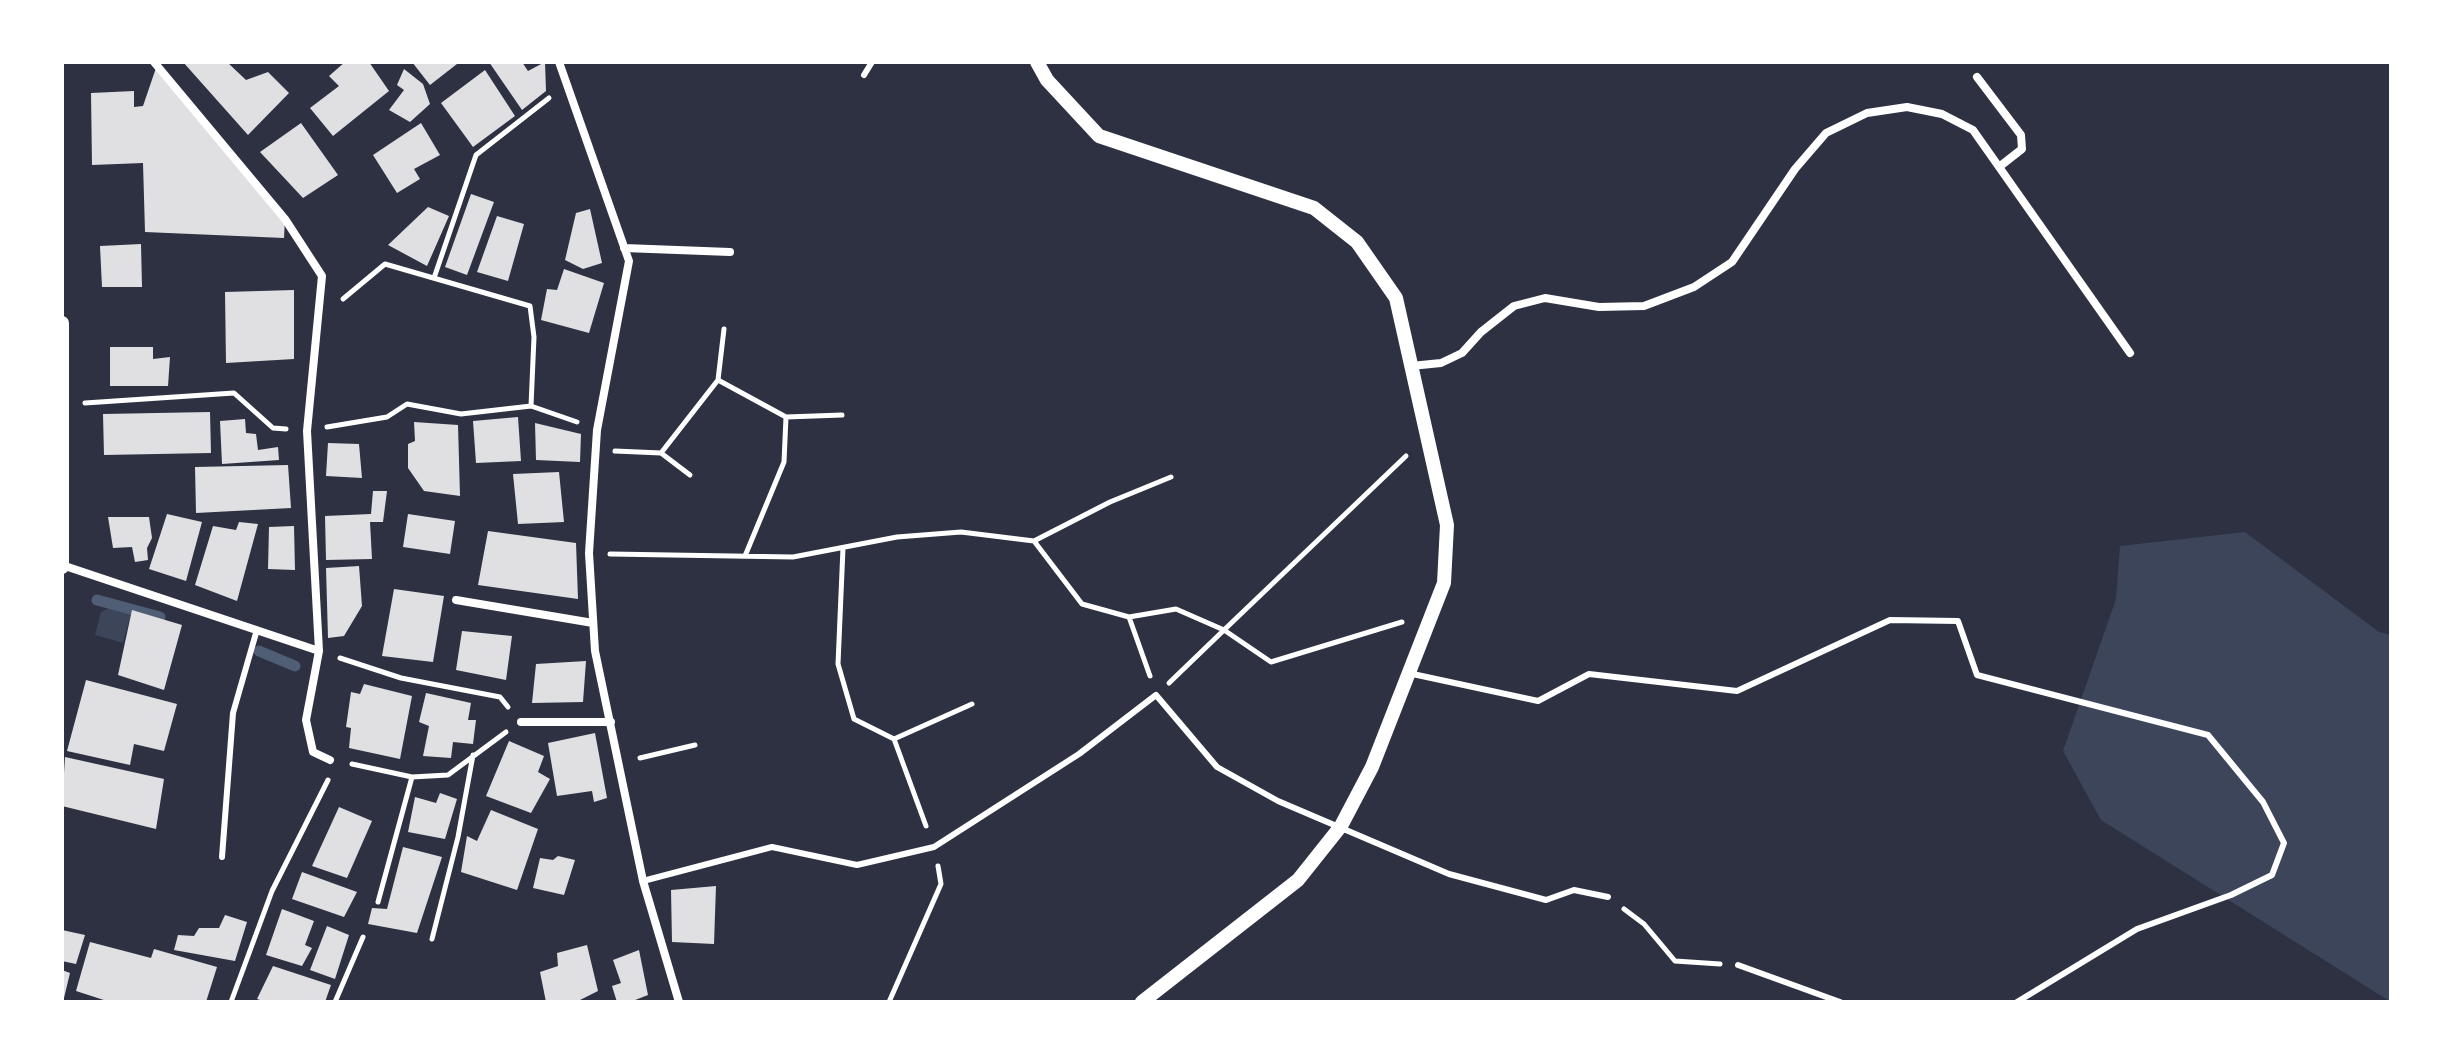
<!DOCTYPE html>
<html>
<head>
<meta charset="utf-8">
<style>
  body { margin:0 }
  #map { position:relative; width:2453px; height:1064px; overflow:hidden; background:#2d3142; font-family:"Roboto Condensed",sans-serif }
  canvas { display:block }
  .frame { position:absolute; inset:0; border:64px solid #fff; pointer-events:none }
</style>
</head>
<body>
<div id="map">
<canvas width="2453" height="1064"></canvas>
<div class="frame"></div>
</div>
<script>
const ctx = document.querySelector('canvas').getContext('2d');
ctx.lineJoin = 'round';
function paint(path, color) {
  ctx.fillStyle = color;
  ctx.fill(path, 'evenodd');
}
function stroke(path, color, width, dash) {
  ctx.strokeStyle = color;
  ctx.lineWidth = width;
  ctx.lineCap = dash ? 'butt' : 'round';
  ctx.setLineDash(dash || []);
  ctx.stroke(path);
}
paint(new Path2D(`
  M 2245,532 L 2379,632 L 2391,635 L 2391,1002 L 2101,820 L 2063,751 L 2116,599 L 2120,546 Z
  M 115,605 L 132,610 L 123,643 L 95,635 L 101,612 Z`), '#3c4559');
stroke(new Path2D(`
  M 97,600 L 160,617
  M 259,651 L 295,666`), '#4f5d75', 11);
paint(new Path2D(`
  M 183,62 L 227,62 L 246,80 L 268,72 L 289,93 L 248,135 Z
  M 345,62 L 369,62 L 389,91 L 333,136 L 310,108 L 339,86 L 329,76 Z
  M 412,62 L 455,62 L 457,64 L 430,85 Z
  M 489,62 L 522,62 L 528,71 L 545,62 L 546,91 L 522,110 Z
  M 157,65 L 285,219 L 284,238 L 145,232 L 143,163 L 92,165 L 91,93 L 134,91 L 134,107 L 143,106 Z
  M 404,69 L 423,84 L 430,104 L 410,122 L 389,110 L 404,90 L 397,85 Z
  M 485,70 L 515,116 L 473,147 L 441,103 Z
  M 301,123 L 338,175 L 303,198 L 260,152 Z
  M 421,123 L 440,155 L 414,169 L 420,179 L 397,193 L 373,155 Z
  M 471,194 L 494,202 L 467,275 L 445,267 Z
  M 428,207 L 449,216 L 427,266 L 388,245 Z
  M 590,209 L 602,263 L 583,269 L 565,260 L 576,213 Z
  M 497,216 L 524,224 L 508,281 L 477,272 Z
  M 141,244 L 142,287 L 102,287 L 100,246 Z
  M 564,269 L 604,283 L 589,333 L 541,320 L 547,289 L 557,290 Z
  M 294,290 L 294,359 L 226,363 L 225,292 Z
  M 110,347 L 153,347 L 153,359 L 170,357 L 168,386 L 110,386 Z
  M 210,412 L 211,453 L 104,455 L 103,414 Z
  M 518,417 L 521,461 L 476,463 L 473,421 Z
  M 245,419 L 246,433 L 256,434 L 258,450 L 278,447 L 279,460 L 222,464 L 220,421 Z
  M 414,422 L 458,425 L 460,496 L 424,491 L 408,468 L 408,444 L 415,441 Z
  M 535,423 L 581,434 L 580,462 L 536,460 Z
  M 328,443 L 359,444 L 362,478 L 326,476 Z
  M 288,465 L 291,508 L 196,513 L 195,467 Z
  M 559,472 L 564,522 L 518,524 L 513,474 Z
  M 373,491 L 387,491 L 383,522 L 370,522 L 372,559 L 326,560 L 325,516 L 371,514 Z
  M 167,514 L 202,522 L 186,581 L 149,569 Z
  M 408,514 L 455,521 L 450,554 L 403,547 Z
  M 108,517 L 149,517 L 152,538 L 147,548 L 148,560 L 135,562 L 132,547 L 113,548 Z
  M 239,522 L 258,524 L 237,601 L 195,585 L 213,526 L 236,530 Z
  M 294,526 L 295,570 L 268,569 L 269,527 Z
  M 488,531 L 576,543 L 578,599 L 478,585 Z
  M 359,566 L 362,606 L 344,636 L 328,638 L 326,568 Z
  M 394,589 L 444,596 L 433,662 L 382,656 Z
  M 132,610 L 182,625 L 164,690 L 118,675 Z
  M 462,631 L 512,636 L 506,680 L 456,670 Z
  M 586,661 L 583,702 L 532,703 L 536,664 Z
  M 86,680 L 177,704 L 164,751 L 134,744 L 130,765 L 67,751 Z
  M 364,684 L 412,696 L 400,759 L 349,748 L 351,728 L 346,727 L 351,692 L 360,694 Z
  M 426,693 L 471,703 L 468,720 L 476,720 L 473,744 L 453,742 L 451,758 L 423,756 L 429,726 L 419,722 Z
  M 595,733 L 607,798 L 594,802 L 592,791 L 557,796 L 548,743 Z
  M 509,741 L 544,756 L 538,772 L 550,779 L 531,813 L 486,796 Z
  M 65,757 L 164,779 L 156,829 L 62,806 Z
  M 440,793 L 457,799 L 445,839 L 408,832 L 415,797 L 436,803 Z
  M 339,807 L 372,821 L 347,878 L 312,866 Z
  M 491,810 L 538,829 L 517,890 L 461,872 L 467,836 L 477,841 Z
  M 403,847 L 442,857 L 417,933 L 368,924 L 372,908 L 387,909 Z
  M 558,856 L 575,860 L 564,895 L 533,888 L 540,858 L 553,860 Z
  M 302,872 L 357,892 L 344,917 L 292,899 Z
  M 716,886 L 714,944 L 672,942 L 671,890 Z
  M 282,909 L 314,921 L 305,945 L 312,948 L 302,966 L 266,955 Z
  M 225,915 L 247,922 L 235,961 L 174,950 L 178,935 L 194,936 L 199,928 L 219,928 Z
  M 327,926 L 349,935 L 335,979 L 310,970 Z
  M 62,930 L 85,935 L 76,964 L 62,961 Z
  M 90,942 L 151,958 L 154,949 L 217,967 L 206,1002 L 110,1002 L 76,991 Z
  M 587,945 L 598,991 L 576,1002 L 546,1002 L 540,972 L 558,966 L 557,953 Z
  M 639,950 L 648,995 L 630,1002 L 617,1002 L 612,986 L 621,983 L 613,960 Z
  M 273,966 L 331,985 L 325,1002 L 266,1002 L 257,999 Z
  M 62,970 L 70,973 L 63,1002 L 62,1002 Z`), '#e0e0e3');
stroke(new Path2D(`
  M 434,278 L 476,155 L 549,98
  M 343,299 L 385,264 L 530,306 L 534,337 L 531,406
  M 718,380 L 724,329
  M 85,403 L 234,393 L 273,428 L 286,429
  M 786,417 L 842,415
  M 327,427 L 387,417 L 407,404 L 461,414 L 531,406 L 577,422
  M 615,451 L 661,453 L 718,380 L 786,417 L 784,462 L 745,556
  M 661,453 L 690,475
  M 1034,541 L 1110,502 L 1171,477
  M 843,548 L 838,664 L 854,719 L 894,739 L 926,826
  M 610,554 L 793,557 L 897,537 L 961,532 L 1034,541 L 1082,604 L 1129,617 L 1150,676
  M 1129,617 L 1176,609 L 1224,630 L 1406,456
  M 340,658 L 401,678 L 500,697 L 508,707
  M 1169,683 L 1224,630 L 1271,662 L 1402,622
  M 894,739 L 972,704
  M 640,758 L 695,745
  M 352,764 L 412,777 L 448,775 L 506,732
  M 378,902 L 412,777
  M 1624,909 L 1644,924 L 1675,961 L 1720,964
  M 432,939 L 458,837 L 473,755
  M 231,1002 L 272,891 L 328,780
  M 335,1002 L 363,937
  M 889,1002 L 941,884 L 938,866`), '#fff', 5);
stroke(new Path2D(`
  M 864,75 L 872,62
  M 1408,673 L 1538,701 L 1589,674 L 1737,691 L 1890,620 L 1958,621 L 1977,675 L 2208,735 L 2263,802 L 2284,843 L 2272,875 L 2231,895 L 2137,929 L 2017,1002
  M 222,857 L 233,713 L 256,633
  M 643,881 L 772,847 L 857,865 L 934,847 L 1079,754 L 1156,695 L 1217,767 L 1278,801 L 1449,874 L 1546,900 L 1574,890 L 1608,897
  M 1738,965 L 1840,1002`), '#fff', 6);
stroke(new Path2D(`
  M 154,62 L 285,219 L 322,276 L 307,431 L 319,651 L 306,720 L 313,752 L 330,760
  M 559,62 L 629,261 L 597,430 L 589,553 L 595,651 L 643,881 L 679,1002
  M 1977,77 L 2021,135 L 2022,149 L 1999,167
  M 624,248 L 730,252
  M 1411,366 L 1441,363 L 1462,353 L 1481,332 L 1514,306 L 1545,298 L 1599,307 L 1644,306 L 1694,287 L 1732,262 L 1795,169 L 1826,133 L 1867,113 L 1907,107 L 1942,114 L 1973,130 L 2130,353
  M 62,565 L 319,651
  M 456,600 L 593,623
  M 521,722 L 611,722`), '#fff', 8);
stroke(new Path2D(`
  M 1037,62 L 1047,80 L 1099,136 L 1314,208 L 1357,242 L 1396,298 L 1447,525 L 1444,583 L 1372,767 L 1341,826 L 1298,880 L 1142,1002
  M 62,323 L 62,567`), '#fff', 14);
</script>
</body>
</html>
